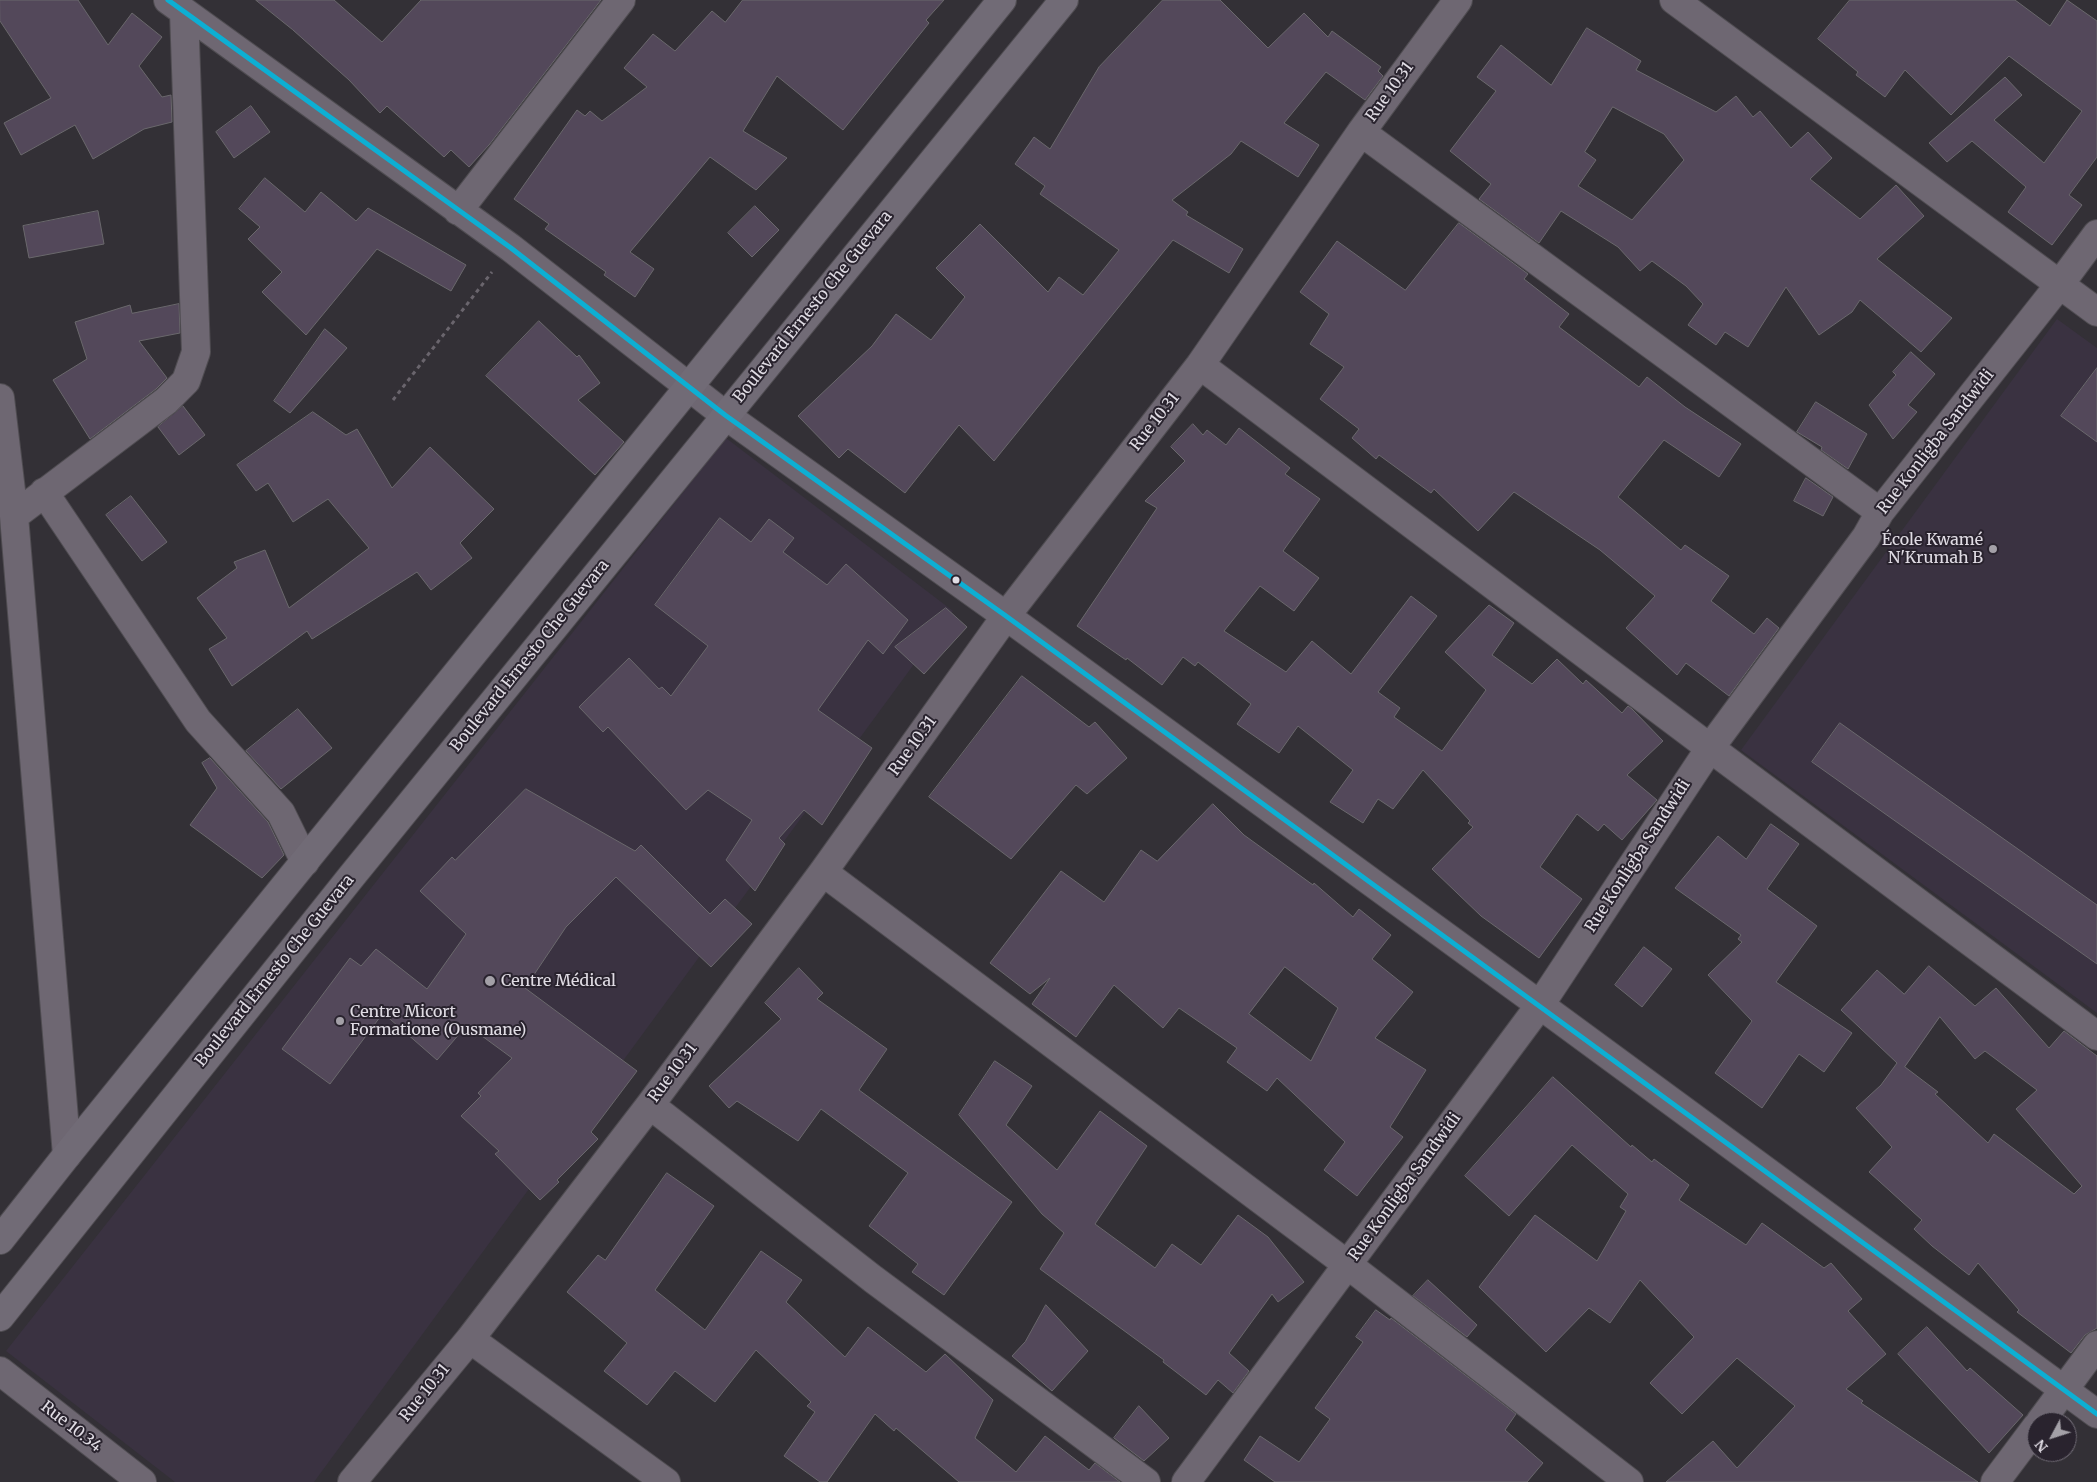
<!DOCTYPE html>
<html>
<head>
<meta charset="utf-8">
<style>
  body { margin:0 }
  #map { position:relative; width:2097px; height:1482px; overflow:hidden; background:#333036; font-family:Merriweather,serif }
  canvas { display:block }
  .north { position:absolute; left:2027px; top:1412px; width:50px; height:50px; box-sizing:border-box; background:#29232e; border:1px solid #726d77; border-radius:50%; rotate:230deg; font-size:14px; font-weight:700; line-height:20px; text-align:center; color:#e0dce4 }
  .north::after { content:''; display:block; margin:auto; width:18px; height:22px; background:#a3a0a7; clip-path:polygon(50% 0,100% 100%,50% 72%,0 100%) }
</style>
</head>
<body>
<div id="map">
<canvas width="2097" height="1482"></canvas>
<div class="north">N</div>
</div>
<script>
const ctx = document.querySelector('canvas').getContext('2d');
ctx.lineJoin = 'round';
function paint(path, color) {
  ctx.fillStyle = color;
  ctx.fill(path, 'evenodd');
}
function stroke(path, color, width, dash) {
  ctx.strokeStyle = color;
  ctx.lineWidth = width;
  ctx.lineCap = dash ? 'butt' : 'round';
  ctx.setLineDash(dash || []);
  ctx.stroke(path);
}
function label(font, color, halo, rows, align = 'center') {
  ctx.font = font + ' Merriweather,serif';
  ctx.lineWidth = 4;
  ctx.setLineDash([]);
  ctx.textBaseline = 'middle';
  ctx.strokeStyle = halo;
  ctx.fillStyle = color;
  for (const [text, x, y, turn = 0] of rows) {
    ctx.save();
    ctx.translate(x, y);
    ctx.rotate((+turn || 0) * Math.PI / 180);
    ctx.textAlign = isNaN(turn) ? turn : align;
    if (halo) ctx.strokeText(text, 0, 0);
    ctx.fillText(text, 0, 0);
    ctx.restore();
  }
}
paint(new Path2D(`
  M 2057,319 L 2097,348 L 2097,1013 L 1741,750 Z
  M 726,438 L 953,611 L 314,1482 L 175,1482 L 6,1351 Z`), '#3a3241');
const building = new Path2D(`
  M 0,0 L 78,0 L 108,45 L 132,13 L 162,37 L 139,66 L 162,97 L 171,95 L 172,122 L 144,129 L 93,159 L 75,125 L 21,155 L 4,123 L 51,98 L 0,21 Z
  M 256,0 L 334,0 L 382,42 L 421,0 L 601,0 L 489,145 L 469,167 L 451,150 L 444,157 L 387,106 L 380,113 L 349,80 L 293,30 Z
  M 743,0 L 944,0 L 926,20 L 929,23 L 843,130 L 777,76 L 743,131 L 787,158 L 756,190 L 710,157 L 630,252 L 654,269 L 635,297 L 604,275 L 606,272 L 545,229 L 549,224 L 514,199 L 577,110 L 585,116 L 590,111 L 602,121 L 647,87 L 624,68 L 653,34 L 675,51 L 712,11 L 725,22 Z
  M 1163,0 L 1220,0 L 1268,48 L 1304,13 L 1328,37 L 1332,31 L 1381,67 L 1378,71 L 1383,76 L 1365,100 L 1326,72 L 1284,123 L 1319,145 L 1298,177 L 1241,141 L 1231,154 L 1172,200 L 1188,212 L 1186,215 L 1243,249 L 1229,273 L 1173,240 L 994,461 L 959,425 L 905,493 L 848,449 L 839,458 L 798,416 L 872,346 L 896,314 L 931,340 L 965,297 L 936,268 L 980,224 L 1048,292 L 1059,277 L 1083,295 L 1119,250 L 1040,194 L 1045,186 L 1015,164 L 1034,137 L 1050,149 L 1099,67 Z
  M 1850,0 L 2015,0 L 2050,26 L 2067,0 L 2097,21 L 2097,157 L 2069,195 L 2082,205 L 2052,245 L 2008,212 L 2026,187 L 1972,141 L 1947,162 L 1929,143 L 2005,77 L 2022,95 L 1994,120 L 2044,163 L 2082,111 L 2009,56 L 1951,115 L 1905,70 L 1885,97 L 1856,75 L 1858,72 L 1818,39 Z
  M 1587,28 L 1641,61 L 1636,70 L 1716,112 L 1736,96 L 1753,117 L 1760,111 L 1791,148 L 1808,132 L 1832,158 L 1810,179 L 1860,219 L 1896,185 L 1924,216 L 1877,259 L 1952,318 L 1921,352 L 1860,300 L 1852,312 L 1819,335 L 1786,287 L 1748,347 L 1725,332 L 1716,345 L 1688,325 L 1703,304 L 1686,286 L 1652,261 L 1640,271 L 1618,247 L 1561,211 L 1539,243 L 1479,199 L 1491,184 L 1450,151 L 1496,91 L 1477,77 L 1501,45 L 1551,85 ZM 1613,107 L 1664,134 L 1684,160 L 1632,220 L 1578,186 L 1596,160 L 1585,152 Z
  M 251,106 L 270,132 L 234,158 L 216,132 Z
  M 265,178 L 305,212 L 321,192 L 356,221 L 368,208 L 466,265 L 451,291 L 377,249 L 306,335 L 262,292 L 282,272 L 248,239 L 260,227 L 239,209 Z
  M 755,206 L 779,230 L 752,257 L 728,233 Z
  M 98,211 L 104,244 L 29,258 L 23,226 Z
  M 1459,223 L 1528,274 L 1524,279 L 1569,314 L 1559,327 L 1639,387 L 1647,377 L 1685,407 L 1741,444 L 1719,477 L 1664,440 L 1618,497 L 1681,550 L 1685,545 L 1729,576 L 1711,601 L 1754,634 L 1767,618 L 1779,628 L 1729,696 L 1686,663 L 1677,675 L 1626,628 L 1655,596 L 1600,550 L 1514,492 L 1478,531 L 1434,489 L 1431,493 L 1379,455 L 1376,459 L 1352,438 L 1359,429 L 1320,399 L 1344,367 L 1310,344 L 1329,314 L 1300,292 L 1337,241 L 1405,290 Z
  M 179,304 L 180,333 L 139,341 L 167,378 L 156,389 L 90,439 L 53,380 L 87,359 L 75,322 L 130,305 L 132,313 Z
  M 539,321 L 577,357 L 579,355 L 600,383 L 578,400 L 624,442 L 595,475 L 486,376 Z
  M 325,329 L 347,348 L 290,413 L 274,401 Z
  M 1911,352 L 1935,374 L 1908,405 L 1917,412 L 1893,439 L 1869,405 L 1896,375 L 1893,372 Z
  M 2097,368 L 2097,442 L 2061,416 Z
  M 1816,402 L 1867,434 L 1848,469 L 1821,450 L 1822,447 L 1797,432 Z
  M 183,406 L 205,435 L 179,455 L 158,427 Z
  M 313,412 L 346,435 L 357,429 L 392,488 L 430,447 L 494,509 L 460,543 L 472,558 L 431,590 L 417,572 L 312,639 L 307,631 L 232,686 L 209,649 L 227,638 L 197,598 L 237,568 L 234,562 L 265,550 L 289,608 L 369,548 L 328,499 L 293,522 L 268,483 L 256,491 L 237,465 Z
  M 1193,424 L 1203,435 L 1207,430 L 1226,445 L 1239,428 L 1290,468 L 1285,474 L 1320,499 L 1283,551 L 1319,578 L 1294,611 L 1260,586 L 1224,631 L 1286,672 L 1312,641 L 1351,674 L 1411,596 L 1437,616 L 1378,692 L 1400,708 L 1394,717 L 1442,751 L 1486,690 L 1445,652 L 1489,605 L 1514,623 L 1492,655 L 1532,684 L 1557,659 L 1583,684 L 1586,680 L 1622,713 L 1628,706 L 1632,709 L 1663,741 L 1627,775 L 1657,800 L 1622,840 L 1604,824 L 1598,831 L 1577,814 L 1540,867 L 1582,899 L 1539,958 L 1481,916 L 1432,869 L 1473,827 L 1468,823 L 1470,821 L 1423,770 L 1393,809 L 1378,799 L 1363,823 L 1330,802 L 1353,770 L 1298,726 L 1279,753 L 1237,724 L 1251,704 L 1198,662 L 1195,666 L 1183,657 L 1162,685 L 1127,658 L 1126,660 L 1077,626 L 1157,508 L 1145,501 L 1185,461 L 1171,447 Z
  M 1806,478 L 1833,497 L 1823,516 L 1794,501 Z
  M 131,496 L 167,542 L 142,561 L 106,515 Z
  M 720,518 L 751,542 L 769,519 L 794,538 L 783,552 L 827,585 L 846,564 L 908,620 L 883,654 L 868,640 L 818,710 L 872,748 L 822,825 L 804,810 L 779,838 L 785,844 L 755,891 L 726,860 L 752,820 L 708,790 L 686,810 L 608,727 L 603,732 L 579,707 L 629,658 L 659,689 L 662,687 L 671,696 L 708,646 L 655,605 Z
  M 946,608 L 967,627 L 924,674 L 895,647 Z
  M 1022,676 L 1089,727 L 1095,722 L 1127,758 L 1087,794 L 1076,785 L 1011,859 L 929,797 Z
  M 298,709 L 332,748 L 281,789 L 246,751 Z
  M 1840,723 L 2097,905 L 2097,964 L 1812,762 Z
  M 210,758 L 268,822 L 284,855 L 262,878 L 190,825 L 217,788 L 202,763 Z
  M 526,789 L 635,851 L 641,845 L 710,914 L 725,899 L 752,924 L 711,967 L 616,877 L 566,927 L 525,988 L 637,1071 L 591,1132 L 598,1139 L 557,1180 L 559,1182 L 540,1200 L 495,1154 L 499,1151 L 461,1116 L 481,1096 L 478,1093 L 512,1058 L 467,1025 L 437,1060 L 383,1013 L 330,1084 L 282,1049 L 350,958 L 361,966 L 376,949 L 427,989 L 466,934 L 420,891 L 452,857 L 455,860 Z
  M 1213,804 L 1244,835 L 1313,885 L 1314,883 L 1353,917 L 1359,909 L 1391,935 L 1372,959 L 1413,992 L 1375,1038 L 1426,1070 L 1390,1127 L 1403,1137 L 1357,1196 L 1324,1170 L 1345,1142 L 1277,1078 L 1267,1091 L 1227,1062 L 1237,1048 L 1179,1008 L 1163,1028 L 1114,985 L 1076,1037 L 1032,1004 L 1050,978 L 1030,994 L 990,963 L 1061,871 L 1104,902 L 1141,850 L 1157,861 ZM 1285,967 L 1338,1008 L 1311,1061 L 1249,1014 Z
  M 1771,824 L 1799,844 L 1767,889 L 1817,926 L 1776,982 L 1852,1033 L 1824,1072 L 1799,1054 L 1762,1108 L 1715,1073 L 1752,1021 L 1708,975 L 1742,942 L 1738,939 L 1741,935 L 1675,888 L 1718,836 L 1746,859 Z
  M 1644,947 L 1672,969 L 1642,1007 L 1615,985 Z
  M 1929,966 L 1975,1006 L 1996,988 L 2049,1048 L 2064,1031 L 2097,1056 L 2097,1328 L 2085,1335 L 2071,1353 L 2017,1312 L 2019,1310 L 1978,1263 L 1969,1275 L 1932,1246 L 1914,1229 L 1922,1220 L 1869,1172 L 1892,1147 L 1856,1108 L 1881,1085 L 1897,1063 L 1841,1010 L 1877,970 L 1904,994 ZM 1940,1017 L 1975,1059 L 1985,1051 L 2037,1090 L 2016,1109 L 2082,1186 L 2074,1194 L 1994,1134 L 1988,1143 L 1935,1094 L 1938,1092 L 1905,1067 Z
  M 799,968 L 823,993 L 817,999 L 887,1049 L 859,1090 L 1012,1202 L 944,1295 L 912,1272 L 918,1264 L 869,1226 L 908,1173 L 821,1109 L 798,1141 L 737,1101 L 729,1108 L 709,1086 L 781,1019 L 765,1003 Z
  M 995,1061 L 1032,1086 L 1006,1125 L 1057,1170 L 1100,1111 L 1147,1146 L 1095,1224 L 1155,1268 L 1172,1244 L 1201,1265 L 1238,1215 L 1268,1237 L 1304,1282 L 1278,1302 L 1272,1294 L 1229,1353 L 1249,1371 L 1233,1393 L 1218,1380 L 1206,1395 L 1163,1362 L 1164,1360 L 1040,1269 L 1064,1233 L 1042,1214 L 959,1115 Z
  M 1553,1077 L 1631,1147 L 1632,1145 L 1652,1162 L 1654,1159 L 1689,1185 L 1679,1200 L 1746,1245 L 1762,1223 L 1824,1268 L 1831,1263 L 1862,1299 L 1848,1311 L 1886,1354 L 1846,1389 L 1863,1401 L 1861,1403 L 1978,1482 L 1666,1482 L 1713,1441 L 1737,1468 L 1795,1406 L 1737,1358 L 1682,1414 L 1650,1383 L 1694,1337 L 1640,1280 L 1610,1323 L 1589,1308 L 1546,1352 L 1479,1287 L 1535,1215 L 1597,1261 L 1626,1211 L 1620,1207 L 1628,1194 L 1572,1145 L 1509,1216 L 1465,1176 Z
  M 667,1173 L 714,1206 L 655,1290 L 705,1330 L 761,1251 L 802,1280 L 786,1302 L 845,1357 L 868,1327 L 926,1372 L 945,1354 L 993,1400 L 975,1438 L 1016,1472 L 1045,1436 L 1089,1470 L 1095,1463 L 1120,1482 L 959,1482 L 896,1428 L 894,1431 L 875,1414 L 827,1482 L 820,1482 L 784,1456 L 815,1412 L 807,1406 L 811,1402 L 756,1350 L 715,1402 L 675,1371 L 647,1405 L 604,1371 L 627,1343 L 567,1292 L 598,1255 L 605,1260 Z
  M 1428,1280 L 1477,1325 L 1467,1337 L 1413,1296 Z
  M 1046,1305 L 1088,1351 L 1052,1391 L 1012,1356 L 1025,1342 Z
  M 1376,1310 L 1390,1320 L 1391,1318 L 1516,1414 L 1505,1430 L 1543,1463 L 1527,1482 L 1275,1482 L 1244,1460 L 1260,1436 L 1299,1462 L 1330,1419 L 1315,1408 L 1363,1342 L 1356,1337 Z
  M 1927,1327 L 1967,1371 L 1970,1368 L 2023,1415 L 1989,1453 L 1898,1354 Z
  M 1139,1406 L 1169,1438 L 1144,1461 L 1114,1438 Z`);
paint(building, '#53485a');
stroke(building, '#6a686c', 1);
const street = new Path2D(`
  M 168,0 L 511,248 L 725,415 L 1006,616 L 1540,1005 L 2097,1414
  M 1674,0 L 2097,312
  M 1361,132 L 1880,512
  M 458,211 L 621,0
  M 1200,365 L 1710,748 L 2097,1036
  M 0,398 L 14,516 L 67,1155
  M 44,492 L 198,721 L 281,813 L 305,862
  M 14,516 L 166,401 L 186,381 L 196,352 L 184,12
  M 823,872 L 1348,1265 L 1629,1482
  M 650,1105 L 873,1279 L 1146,1482
  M 470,1339 L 666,1482
  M 0,1371 L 142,1482
  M 2040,1422 L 2097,1345
  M 352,1482 L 470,1339 L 650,1105 L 823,872 L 1006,616 L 1200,365 L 1361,132 L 1458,0
  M 1186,1482 L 1540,1005 L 1710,748 L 1866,537 L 1880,512 L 2060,284 L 2097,234
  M 1995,1482 L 2037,1426`);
const secondary = new Path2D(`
  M 0,1240 L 67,1155 L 1002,0
  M 0,1317 L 351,877 L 1064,0`);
stroke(street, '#4f4c51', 30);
stroke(secondary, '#4f4c51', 30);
stroke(new Path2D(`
  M 393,400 L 492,272`), '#6a656d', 3, [4, 4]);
stroke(street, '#6e6772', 28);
stroke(secondary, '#716b76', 28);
stroke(new Path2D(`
  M 168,0 L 511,248 L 725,415 L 1006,616 L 2097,1414`), '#0dafd3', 5);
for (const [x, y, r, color] of [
  [1993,549,5,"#a3a0a7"],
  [956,580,4.5,"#e0dce4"],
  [490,981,6,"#a3a0a7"],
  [340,1021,5,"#a3a0a7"]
]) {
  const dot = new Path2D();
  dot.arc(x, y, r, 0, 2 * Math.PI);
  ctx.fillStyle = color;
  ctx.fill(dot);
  stroke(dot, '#29232e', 2);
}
label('16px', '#e0dce4', '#29232e', [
  ["Rue 10.31",1390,92,-54],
  ["Boulevard Ernesto Che Guevara",813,307,-51],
  ["Rue 10.31",1155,422,-52],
  ["Rue Konligba Sandwidi",1936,442,-52],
  ["Boulevard Ernesto Che Guevara",530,656,-51],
  ["Rue 10.31",913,746,-54],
  ["Rue Konligba Sandwidi",1638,856,-57],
  ["Boulevard Ernesto Che Guevara",275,971,-51],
  ["Rue 10.31",673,1073,-53],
  ["Rue Konligba Sandwidi",1405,1187,-54],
  ["Rue 10.31",425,1393,-51],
  ["Rue 10.34",71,1427,38]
]);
label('16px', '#e0dce4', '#29232e', [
  ["École Kwamé",1983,540,"right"],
  ["N'Krumah B",1983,558,"right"],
  ["Centre Médical",501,981],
  ["Centre Micort",350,1012],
  ["Formatione (Ousmane)",350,1030]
], 'left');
</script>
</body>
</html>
